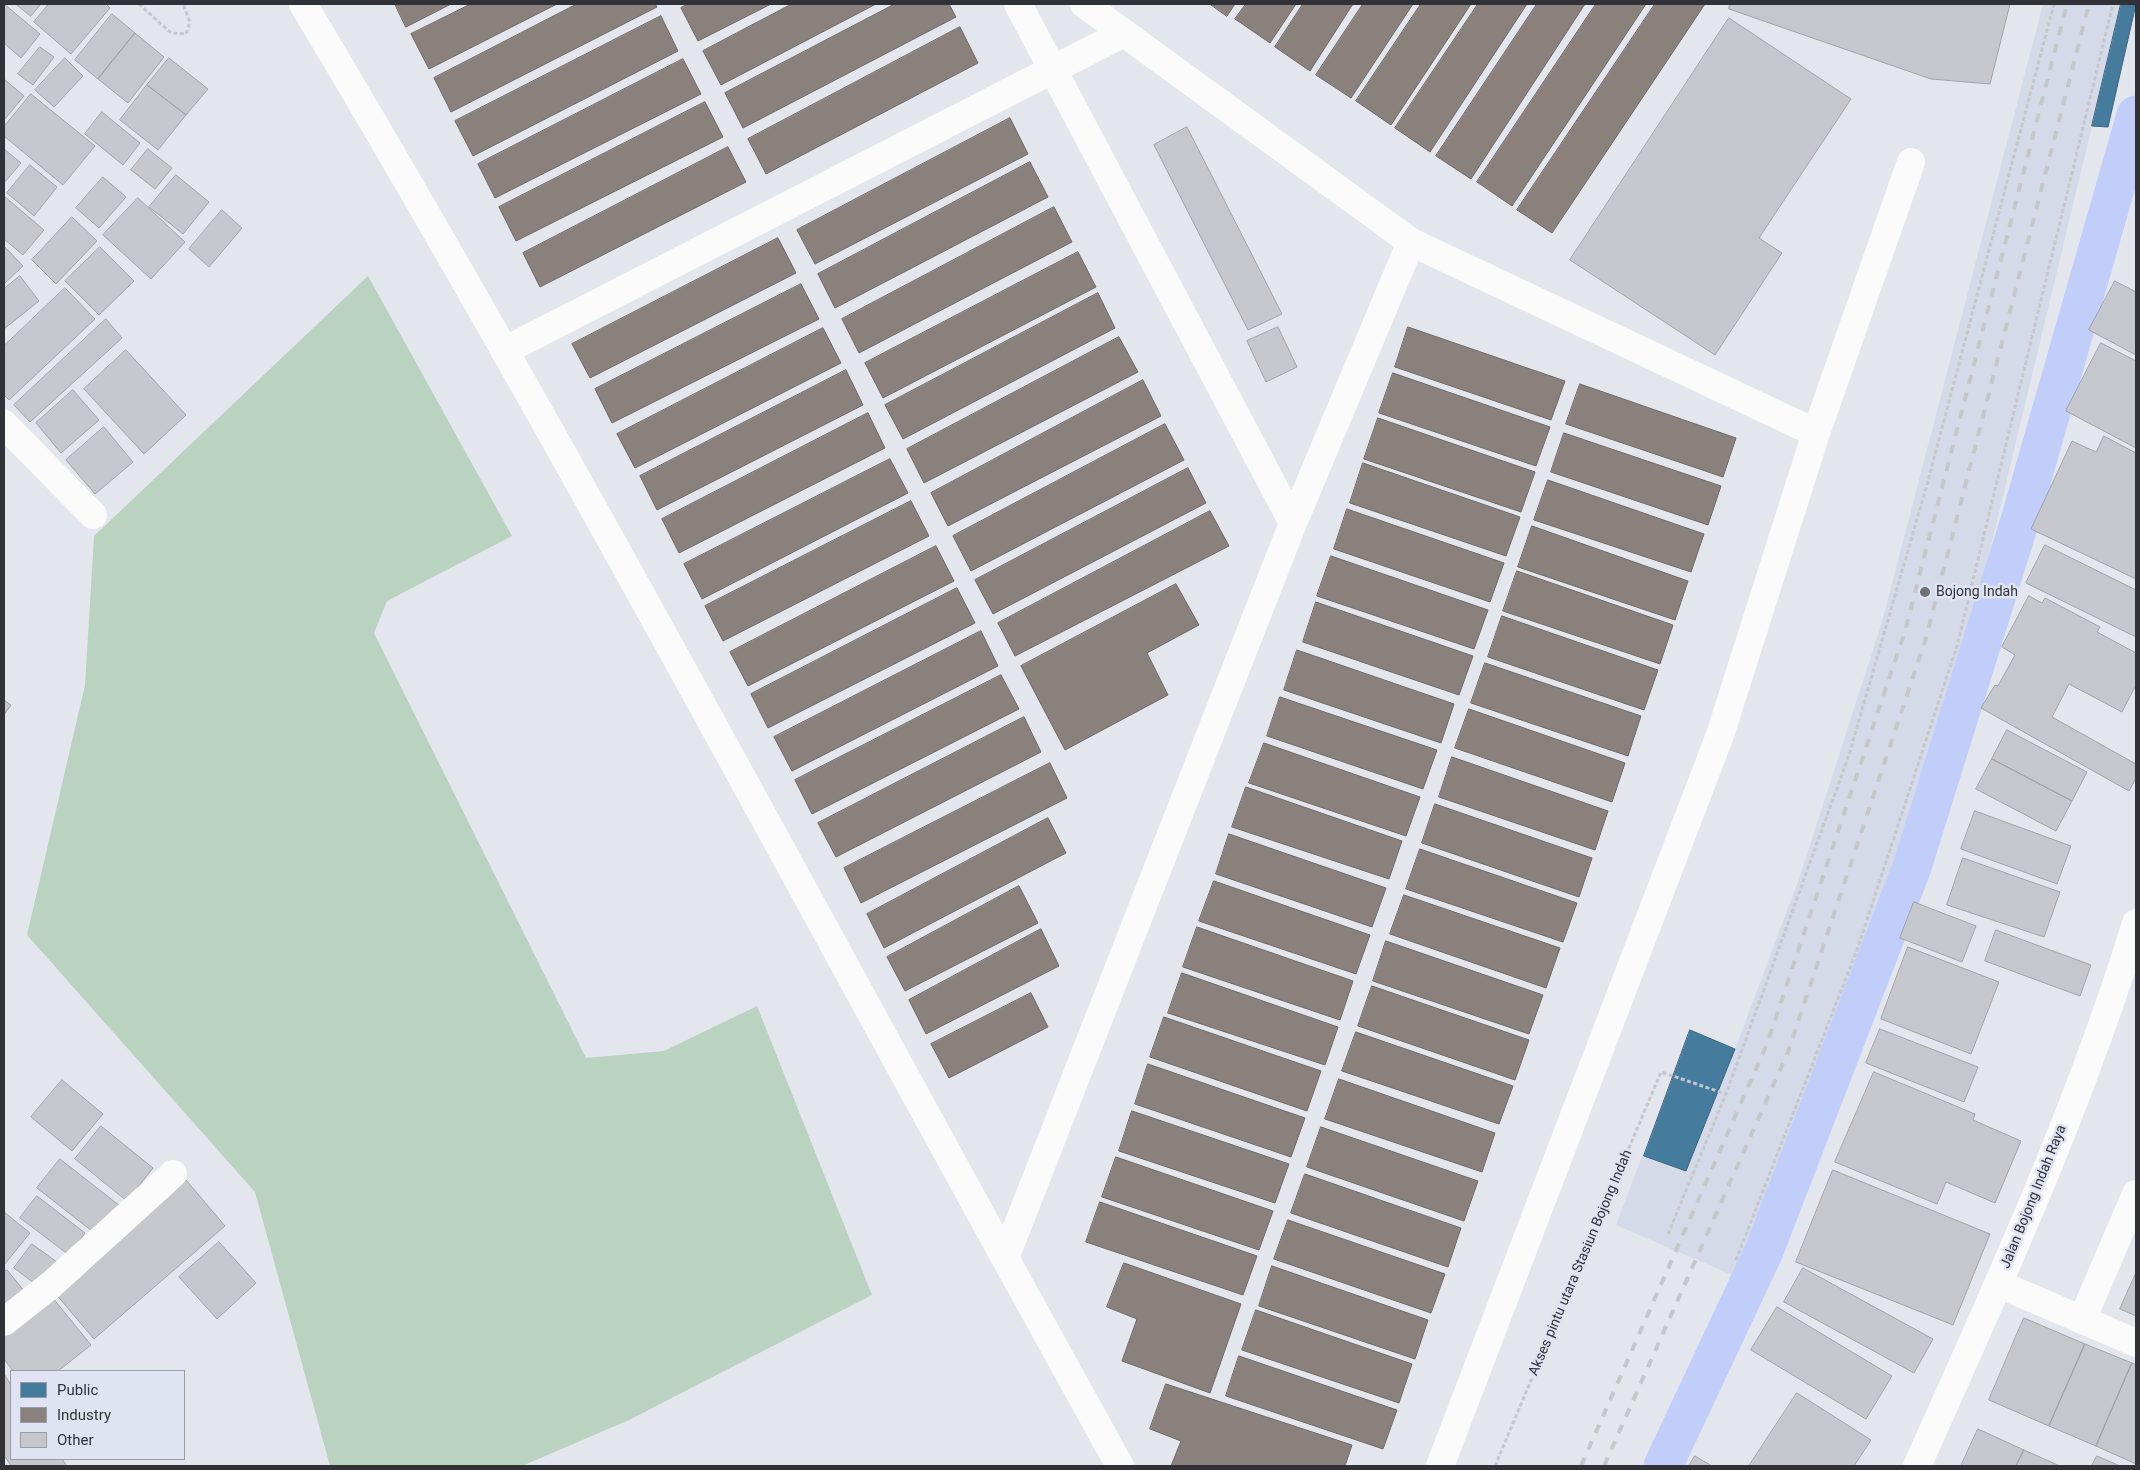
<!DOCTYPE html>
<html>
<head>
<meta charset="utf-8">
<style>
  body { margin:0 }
  #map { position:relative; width:2140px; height:1470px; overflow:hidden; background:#e4e6ee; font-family:Roboto,sans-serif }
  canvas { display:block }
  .frame { position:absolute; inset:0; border:5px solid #303237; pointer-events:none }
  .legend { position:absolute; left:10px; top:1370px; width:175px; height:90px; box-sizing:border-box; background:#e0e4f2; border:1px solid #9a9da7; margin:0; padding:6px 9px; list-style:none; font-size:15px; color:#303237 }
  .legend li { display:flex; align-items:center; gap:10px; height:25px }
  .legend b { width:25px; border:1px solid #9a9da7 }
</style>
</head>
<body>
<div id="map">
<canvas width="2140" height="1470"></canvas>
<div class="frame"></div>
<ul class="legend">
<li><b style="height:14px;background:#457b9d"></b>Public</li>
<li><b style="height:14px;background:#8a817c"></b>Industry</li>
<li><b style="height:14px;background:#c5c7cc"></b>Other</li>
</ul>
</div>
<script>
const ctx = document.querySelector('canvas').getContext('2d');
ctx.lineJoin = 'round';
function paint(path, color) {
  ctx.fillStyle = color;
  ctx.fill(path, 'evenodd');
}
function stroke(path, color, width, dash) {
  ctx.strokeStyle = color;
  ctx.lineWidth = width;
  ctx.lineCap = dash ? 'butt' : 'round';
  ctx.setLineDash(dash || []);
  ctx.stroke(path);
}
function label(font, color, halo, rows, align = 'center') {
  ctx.font = font + ' Roboto,sans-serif';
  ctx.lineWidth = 5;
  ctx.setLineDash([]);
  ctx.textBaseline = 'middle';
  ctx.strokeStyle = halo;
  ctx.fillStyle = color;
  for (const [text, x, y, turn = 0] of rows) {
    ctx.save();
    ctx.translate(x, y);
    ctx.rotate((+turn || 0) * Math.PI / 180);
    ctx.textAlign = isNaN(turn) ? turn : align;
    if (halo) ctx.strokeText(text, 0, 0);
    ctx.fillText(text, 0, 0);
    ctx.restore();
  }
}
paint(new Path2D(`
  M 2043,4 L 2136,4 L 2108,127 L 2092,126 L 1963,662 L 1832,1050 L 1739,1278 L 1616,1225 L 1690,1030 L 1735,1049 L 1799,879 L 1882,622 Z`), '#d5dae9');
paint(new Path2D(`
  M 368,276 L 512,536 L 387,601 L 374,633 L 586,1058 L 664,1051 L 757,1006 L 872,1295 L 629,1420 L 522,1466 L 330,1466 L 255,1192 L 27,935 L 85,685 L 94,536 Z`), '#bad2c0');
const public = new Path2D(`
  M 2121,4 L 2136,4 L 2108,127 L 2092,126 Z
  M 1690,1030 L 1735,1049 L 1686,1171 L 1644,1156 Z`);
paint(public, '#457b9d');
stroke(public, '#3f657e', 1);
const industry = new Path2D(`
  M 395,4 L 451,4 L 406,27 Z
  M 471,4 L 557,4 L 429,69 L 411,34 Z
  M 577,4 L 655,4 L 657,7 L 451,112 L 434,78 Z
  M 688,4 L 771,4 L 698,41 L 681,8 Z
  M 792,4 L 876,4 L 721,85 L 703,51 Z
  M 895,4 L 949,4 L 956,17 L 743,128 L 725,93 Z
  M 1210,4 L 1235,4 L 1227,16 Z
  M 1246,4 L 1296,4 L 1270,43 L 1235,19 Z
  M 1303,4 L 1353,4 L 1310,71 L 1275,47 Z
  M 1363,4 L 1413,4 L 1351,98 L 1316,75 Z
  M 1421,4 L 1471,4 L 1391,125 L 1356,101 Z
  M 1478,4 L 1527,4 L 1430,152 L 1395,128 Z
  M 1537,4 L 1585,4 L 1471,179 L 1436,156 Z
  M 1596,4 L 1646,4 L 1512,206 L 1477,182 Z
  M 1655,4 L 1705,4 L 1552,233 L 1517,210 Z
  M 661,16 L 678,51 L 473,156 L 455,121 Z
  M 960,27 L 978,63 L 766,174 L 748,139 Z
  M 683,59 L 701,94 L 495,198 L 478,164 Z
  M 705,102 L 723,137 L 516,241 L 499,207 Z
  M 1010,118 L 1028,154 L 815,264 L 797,230 Z
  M 728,147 L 746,182 L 540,287 L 523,253 Z
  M 1030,162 L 1048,197 L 835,308 L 818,274 Z
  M 1054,207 L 1072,242 L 859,353 L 842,319 Z
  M 778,238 L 796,273 L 590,378 L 572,344 Z
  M 1078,252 L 1096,287 L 883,398 L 865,363 Z
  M 801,284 L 819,319 L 612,423 L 595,389 Z
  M 1098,293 L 1115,328 L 903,439 L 885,405 Z
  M 1408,327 L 1565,381 L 1551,420 L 1395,367 Z
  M 823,328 L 841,363 L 635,468 L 617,434 Z
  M 1119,337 L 1138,372 L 924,483 L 907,449 Z
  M 846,370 L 863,405 L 657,510 L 640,476 Z
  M 1393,373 L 1550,427 L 1536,466 L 1379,413 Z
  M 1143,380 L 1161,416 L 948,526 L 931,493 Z
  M 1580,384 L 1736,438 L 1723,477 L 1566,424 Z
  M 868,413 L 885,448 L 679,553 L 662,519 Z
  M 1378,418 L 1535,472 L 1521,512 L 1364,459 Z
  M 1165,424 L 1184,460 L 971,571 L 953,536 Z
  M 1564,433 L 1721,486 L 1708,525 L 1551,472 Z
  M 890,459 L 908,493 L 702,599 L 684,564 Z
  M 1363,463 L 1520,517 L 1506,556 L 1350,503 Z
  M 1188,468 L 1206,503 L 993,614 L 975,580 Z
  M 1548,480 L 1704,534 L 1691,572 L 1534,520 Z
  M 911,501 L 929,536 L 723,641 L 705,606 Z
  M 1347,509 L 1504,563 L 1490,602 L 1334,549 Z
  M 1210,511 L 1229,546 L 1015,656 L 998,623 Z
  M 1532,526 L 1688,581 L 1675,620 L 1518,567 Z
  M 936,546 L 954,581 L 748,686 L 730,652 Z
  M 1331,556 L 1488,610 L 1474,649 L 1317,596 Z
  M 1517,571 L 1673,625 L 1660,664 L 1503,611 Z
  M 1176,584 L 1199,625 L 1147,653 L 1168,695 L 1065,750 L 1021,666 Z
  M 957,588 L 975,623 L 768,728 L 751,694 Z
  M 1316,602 L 1473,656 L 1459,695 L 1303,642 Z
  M 1502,616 L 1658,670 L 1644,710 L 1488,657 Z
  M 981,631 L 998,666 L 792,771 L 774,737 Z
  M 1297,650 L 1454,704 L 1441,743 L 1284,690 Z
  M 1485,663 L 1641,716 L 1628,756 L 1471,703 Z
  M 1001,675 L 1019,709 L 812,814 L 795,780 Z
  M 1280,697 L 1437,750 L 1423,789 L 1267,736 Z
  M 1469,709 L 1625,763 L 1612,802 L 1455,748 Z
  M 1024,717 L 1041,752 L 836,857 L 818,823 Z
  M 1264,743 L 1420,797 L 1406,836 L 1249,783 Z
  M 1452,757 L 1608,811 L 1595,850 L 1439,797 Z
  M 1050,763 L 1067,798 L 861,903 L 844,868 Z
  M 1246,787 L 1402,841 L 1389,879 L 1232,827 Z
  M 1435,804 L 1592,858 L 1579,897 L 1422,843 Z
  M 1048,818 L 1066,853 L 884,948 L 867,914 Z
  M 1229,834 L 1386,888 L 1372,927 L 1216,874 Z
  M 1420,849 L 1577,903 L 1563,942 L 1406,889 Z
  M 1214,881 L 1370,935 L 1356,974 L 1199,921 Z
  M 1019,886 L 1038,923 L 905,991 L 887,957 Z
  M 1404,895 L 1560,948 L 1546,988 L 1390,934 Z
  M 1197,927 L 1353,981 L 1340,1020 L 1183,967 Z
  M 1041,929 L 1059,966 L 926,1034 L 909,1000 Z
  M 1386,941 L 1543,995 L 1529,1034 L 1373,981 Z
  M 1182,973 L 1338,1027 L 1325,1065 L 1168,1013 Z
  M 1372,986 L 1529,1040 L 1515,1080 L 1358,1026 Z
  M 1031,993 L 1048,1027 L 949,1078 L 931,1044 Z
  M 1164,1017 L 1321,1071 L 1307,1111 L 1150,1057 Z
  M 1356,1032 L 1513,1086 L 1499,1124 L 1342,1071 Z
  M 1148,1064 L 1305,1118 L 1291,1157 L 1135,1104 Z
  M 1339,1079 L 1495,1133 L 1482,1172 L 1325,1119 Z
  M 1132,1111 L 1289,1164 L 1275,1203 L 1119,1151 Z
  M 1321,1127 L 1478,1181 L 1464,1221 L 1307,1167 Z
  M 1116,1157 L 1273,1211 L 1259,1250 L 1102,1197 Z
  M 1305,1174 L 1461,1228 L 1448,1267 L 1291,1213 Z
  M 1100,1202 L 1257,1256 L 1243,1295 L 1086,1242 Z
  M 1288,1220 L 1445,1274 L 1431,1313 L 1274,1259 Z
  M 1124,1263 L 1241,1304 L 1210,1393 L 1122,1361 L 1137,1319 L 1107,1307 Z
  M 1272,1266 L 1428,1320 L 1415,1359 L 1259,1306 Z
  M 1256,1310 L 1412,1364 L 1399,1403 L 1242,1350 Z
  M 1239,1356 L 1397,1410 L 1383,1449 L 1226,1396 Z
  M 1166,1384 L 1352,1445 L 1345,1466 L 1171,1466 L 1181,1441 L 1150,1429 Z`);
paint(industry, '#8a817c');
stroke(industry, '#6f6967', 1);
stroke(new Path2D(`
  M 1663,1466 L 1764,1251 L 1912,867 L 2021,517 L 2136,115`), '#c1cefa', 39);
const building = new Path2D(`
  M 4,4 L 40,34 L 21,58 L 4,43 Z
  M 16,4 L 41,4 L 31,16 Z
  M 49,4 L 106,4 L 110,8 L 71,54 L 34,22 Z
  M 1730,4 L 2010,4 L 1990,84 L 1931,79 L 1729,9 Z
  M 112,14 L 135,33 L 98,79 L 75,60 Z
  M 1729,18 L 1851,99 L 1759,238 L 1782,253 L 1715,355 L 1570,260 Z
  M 135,33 L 164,57 L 128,103 L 98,79 Z
  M 40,47 L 54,57 L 33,85 L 18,74 Z
  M 65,58 L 83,76 L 54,107 L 35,90 Z
  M 169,58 L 208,89 L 186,115 L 147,85 Z
  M 4,79 L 24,96 L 5,119 L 4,118 Z
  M 147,85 L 186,115 L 158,150 L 120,120 Z
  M 31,94 L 95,146 L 63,185 L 4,136 L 4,127 Z
  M 102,112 L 140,143 L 123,165 L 85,134 Z
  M 1187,127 L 1282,314 L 1248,330 L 1154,145 Z
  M 4,149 L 21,163 L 4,183 Z
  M 148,149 L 172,168 L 155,189 L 131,170 Z
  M 30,165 L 57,187 L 34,216 L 7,193 Z
  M 176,175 L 209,202 L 183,234 L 149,207 Z
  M 103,177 L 126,197 L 99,228 L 76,208 Z
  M 4,196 L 44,230 L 23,255 L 4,239 Z
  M 138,198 L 185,242 L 151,279 L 103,235 Z
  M 222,210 L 242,228 L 209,267 L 189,249 Z
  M 72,217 L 97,241 L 56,284 L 32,260 Z
  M 4,246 L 23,266 L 4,284 Z
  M 100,247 L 134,281 L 99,315 L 65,281 Z
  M 20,276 L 39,301 L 4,329 L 4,289 Z
  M 2115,281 L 2136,292 L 2136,355 L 2089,330 Z
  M 65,288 L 95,319 L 9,400 L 4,395 L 4,346 Z
  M 106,319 L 122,338 L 30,422 L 14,405 Z
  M 1278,327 L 1297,367 L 1266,382 L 1247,341 Z
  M 2101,343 L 2136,361 L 2136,448 L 2066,411 Z
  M 126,350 L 186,415 L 144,454 L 84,389 Z
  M 73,390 L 99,420 L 61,453 L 36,423 Z
  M 104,427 L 133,462 L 95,494 L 66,460 Z
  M 2104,436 L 2136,453 L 2136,579 L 2031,529 L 2072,441 L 2096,452 Z
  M 2045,545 L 2136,590 L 2136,637 L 2026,583 Z
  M 2029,596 L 2042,603 L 2045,598 L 2100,627 L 2097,632 L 2136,653 L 2136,685 L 2122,712 L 2069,684 L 2052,717 L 2136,764 L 2136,778 L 2129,791 L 1981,708 L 1995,685 L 1998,686 L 2015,655 L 2002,647 Z
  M 4,700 L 11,705 L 4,715 Z
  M 2007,730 L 2087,772 L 2072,801 L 1992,759 Z
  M 1992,759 L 2072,801 L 2056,831 L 1976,789 Z
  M 1975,811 L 2071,846 L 2057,884 L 1961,849 Z
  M 1963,858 L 2060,892 L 2044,937 L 1947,905 Z
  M 1914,902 L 1976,926 L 1962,962 L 1900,938 Z
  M 1996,930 L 2091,965 L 2080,996 L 1985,961 Z
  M 1908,947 L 1999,982 L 1971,1054 L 1881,1019 Z
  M 1880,1029 L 1978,1067 L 1964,1102 L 1866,1063 Z
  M 1874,1072 L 1975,1114 L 1973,1120 L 2021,1141 L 1995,1203 L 1946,1182 L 1937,1204 L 1835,1162 Z
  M 62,1080 L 103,1114 L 72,1151 L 31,1117 Z
  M 101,1126 L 153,1168 L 127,1201 L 75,1159 Z
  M 60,1159 L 120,1206 L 97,1235 L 37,1188 Z
  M 1833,1170 L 1990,1234 L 1953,1325 L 1796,1262 Z
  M 186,1180 L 225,1226 L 94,1339 L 55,1293 Z
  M 37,1196 L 85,1233 L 69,1255 L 20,1218 Z
  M 4,1212 L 30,1233 L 4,1265 Z
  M 219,1242 L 256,1283 L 217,1319 L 179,1277 Z
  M 32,1244 L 57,1262 L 38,1286 L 14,1268 Z
  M 1803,1268 L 1933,1339 L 1914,1373 L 1784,1302 Z
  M 7,1270 L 26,1293 L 4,1312 L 4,1272 Z
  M 2136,1273 L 2136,1316 L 2120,1309 Z
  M 52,1297 L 91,1345 L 58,1371 L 13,1371 L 4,1359 L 4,1337 Z
  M 1777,1307 L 1892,1376 L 1866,1419 L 1751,1350 Z
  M 2024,1318 L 2085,1344 L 2049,1426 L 1989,1400 Z
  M 2085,1344 L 2132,1363 L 2096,1446 L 2049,1426 Z
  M 2132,1363 L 2136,1365 L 2136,1464 L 2096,1446 Z
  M 4,1374 L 11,1385 L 11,1459 L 62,1459 L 67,1466 L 11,1466 L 4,1455 Z
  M 1797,1393 L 1871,1440 L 1854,1466 L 1749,1466 Z
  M 1978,1429 L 2024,1450 L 2016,1466 L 1961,1466 Z
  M 2024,1450 L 2060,1466 L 2016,1466 Z
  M 1695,1456 L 1712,1466 L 1689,1466 Z
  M 2097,1456 L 2120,1466 L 2092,1466 Z`);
paint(building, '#c5c7cc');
stroke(building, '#a1a3a9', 1);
stroke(new Path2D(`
  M 139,4 L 171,33 L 186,34 L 190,22 L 183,4
  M 1668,1234 L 1726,1094 L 1849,755 L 1928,481 L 2054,4
  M 1736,1260 L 1857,950 L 1957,646 L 2113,4
  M 1495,1466 L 1661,1072 L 1726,1094`), '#c6c7ca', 3, [4, 2.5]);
stroke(new Path2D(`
  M 303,4 C 549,415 774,838 1005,1258
  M 1018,4 L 1293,523
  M 1084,4 L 1411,242 L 1816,433
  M 506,350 L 1124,33
  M 4,424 L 93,515
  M 1999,1284 L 2136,1343
  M 2082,1320 L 2136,1194
  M 4,1322 L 52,1284 L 173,1174
  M 1120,1466 L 1005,1258 L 1293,523 L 1411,242
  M 1440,1466 L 1720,735 L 1816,433 L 1911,162
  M 1917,1466 C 1997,1288 2079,1109 2136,923`), '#fbfbfc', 28);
stroke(new Path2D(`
  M 1581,1466 L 1767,1044 L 1905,631 L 2067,4
  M 1604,1466 L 1788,1052 L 1926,638 L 2089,4`), '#c6c7c9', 4, [9, 9]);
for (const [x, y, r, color] of [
  [1925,592,6,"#6f7177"]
]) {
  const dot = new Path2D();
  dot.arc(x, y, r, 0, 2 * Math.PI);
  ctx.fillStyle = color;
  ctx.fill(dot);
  stroke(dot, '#e0e4f2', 2);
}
label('14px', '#303237', '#e0e4f2', [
  ["Bojong Indah",1936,592]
], 'left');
label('14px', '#303237', '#e0e4f2', [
  ["Jalan Bojong Indah Raya",2034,1197,-68],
  ["Akses pintu utara Stasiun Bojong Indah",1581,1263,-67]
]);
</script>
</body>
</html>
